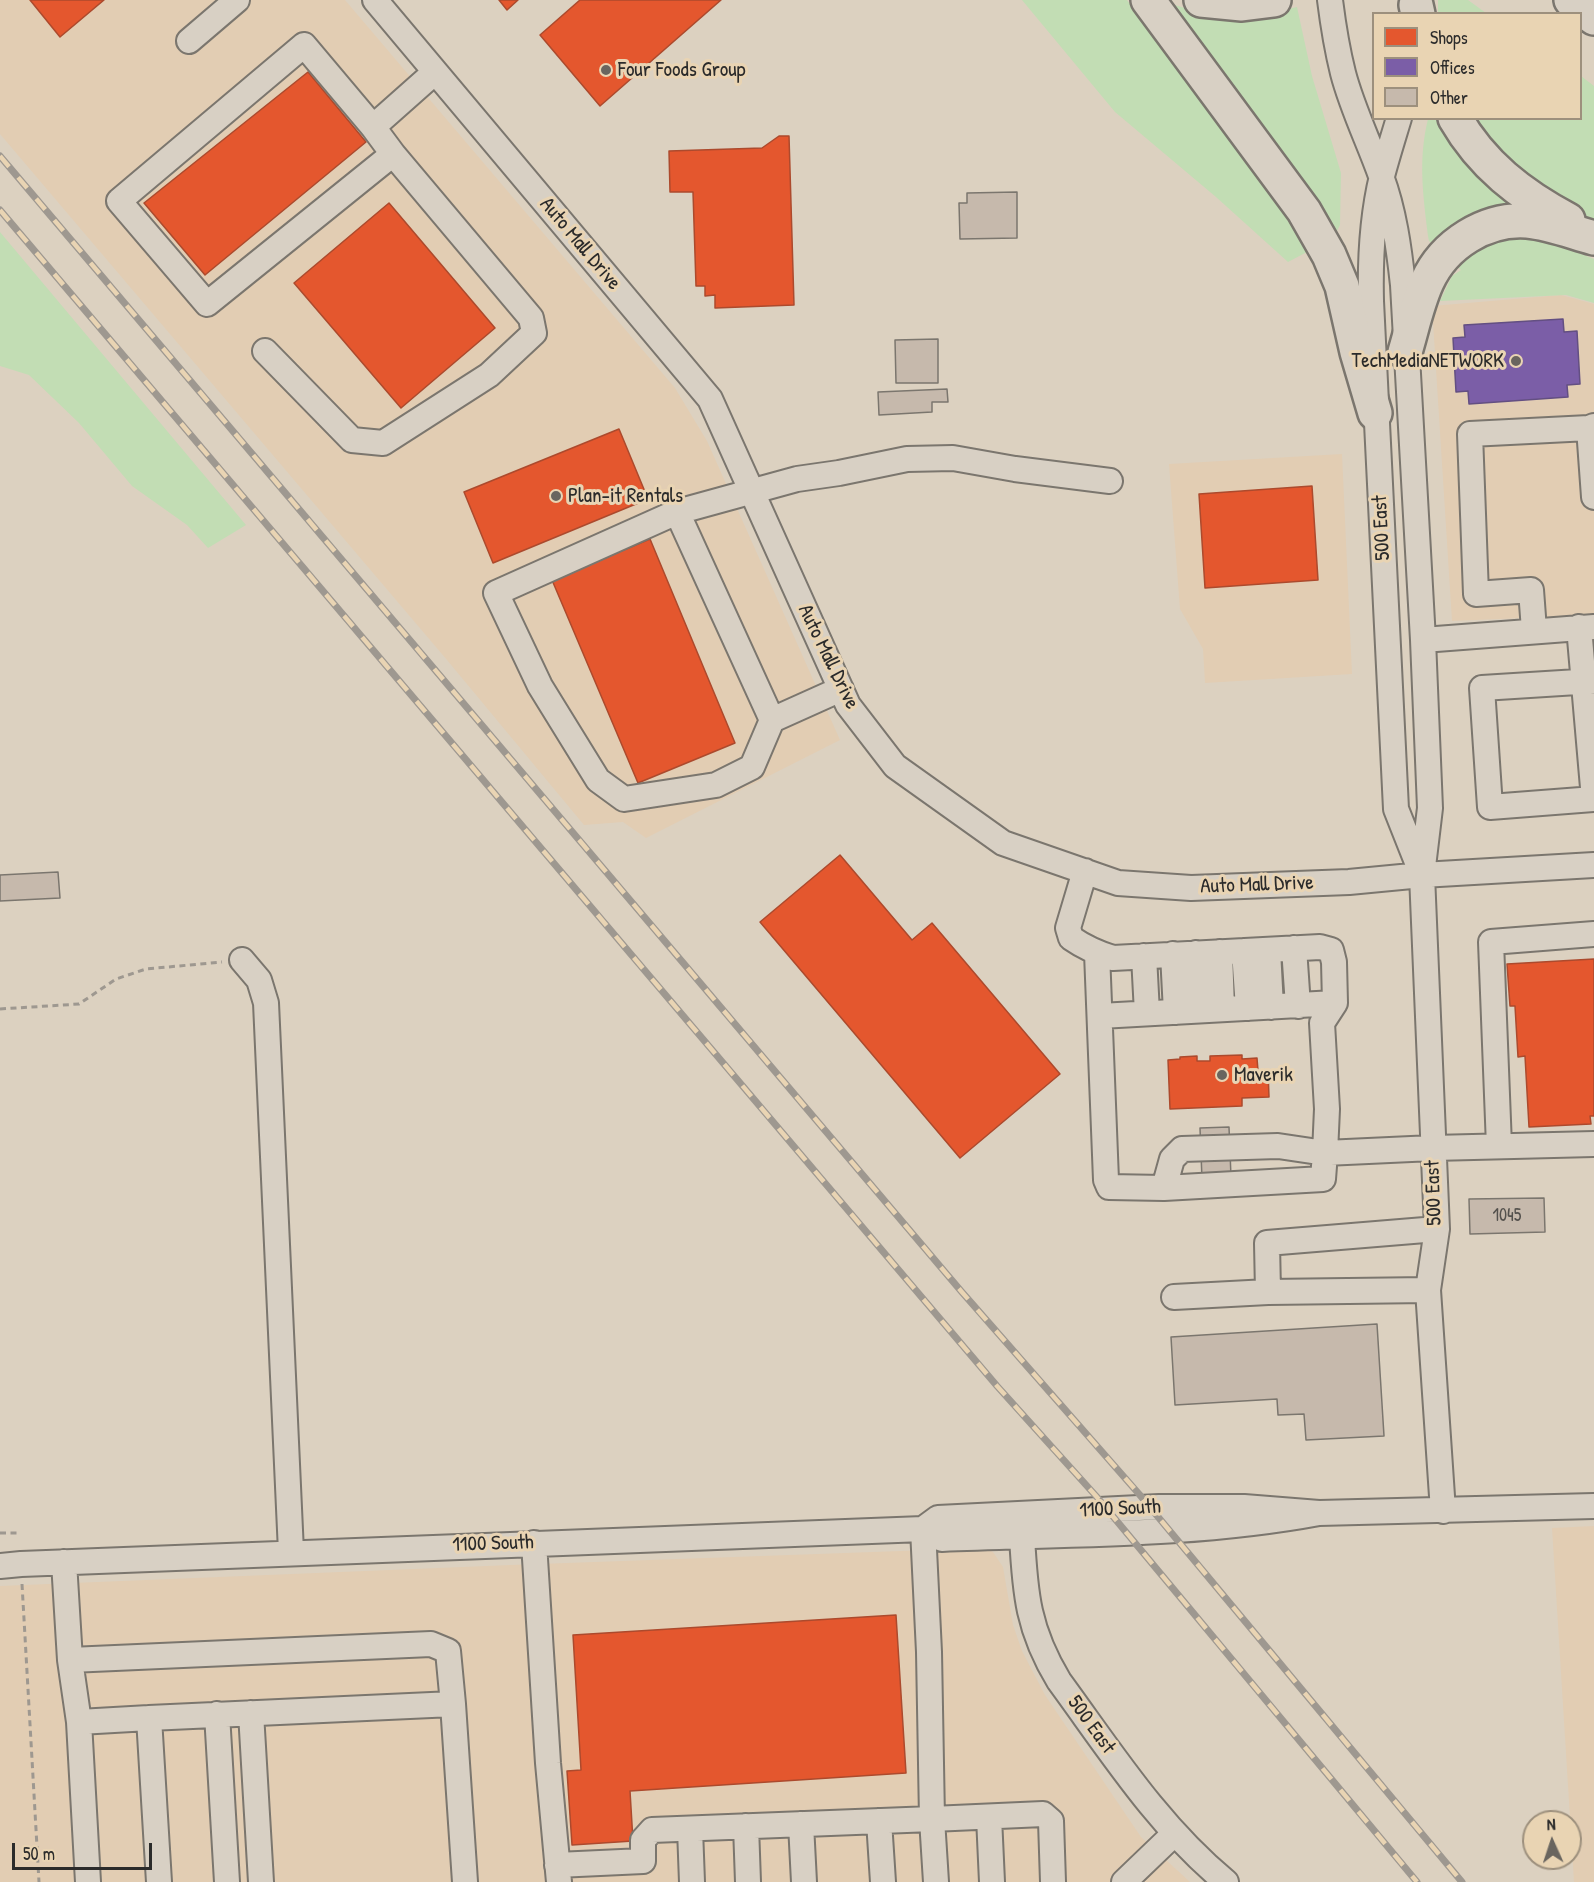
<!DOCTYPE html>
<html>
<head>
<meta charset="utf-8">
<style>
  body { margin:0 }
  #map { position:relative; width:1594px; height:1882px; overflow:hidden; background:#dcd1c0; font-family:"Patrick Hand",sans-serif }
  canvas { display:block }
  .legend { position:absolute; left:1372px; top:12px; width:210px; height:108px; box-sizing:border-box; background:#e9d4b3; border:2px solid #9d907d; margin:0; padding:8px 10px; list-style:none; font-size:18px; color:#2b2b2b }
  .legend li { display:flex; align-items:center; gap:12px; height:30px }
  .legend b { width:30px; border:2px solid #9d907d }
  .north { position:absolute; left:1522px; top:1810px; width:60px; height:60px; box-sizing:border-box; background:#e9d4b3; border:2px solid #9d907d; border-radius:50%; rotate:357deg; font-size:16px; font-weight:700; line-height:24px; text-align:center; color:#2b2b2b }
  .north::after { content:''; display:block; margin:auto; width:21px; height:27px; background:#69655f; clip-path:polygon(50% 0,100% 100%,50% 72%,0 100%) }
  .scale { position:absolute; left:12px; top:1843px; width:140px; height:27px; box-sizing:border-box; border:3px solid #2b2b2b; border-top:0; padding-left:8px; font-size:18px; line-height:21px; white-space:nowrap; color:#2b2b2b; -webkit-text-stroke:4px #e9d4b3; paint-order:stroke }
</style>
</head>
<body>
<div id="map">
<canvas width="1594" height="1882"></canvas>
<ul class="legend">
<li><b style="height:16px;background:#e4572e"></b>Shops</li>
<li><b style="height:16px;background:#7b5ea7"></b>Offices</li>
<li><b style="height:16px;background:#c6b9ac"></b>Other</li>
</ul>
<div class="north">N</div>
<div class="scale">50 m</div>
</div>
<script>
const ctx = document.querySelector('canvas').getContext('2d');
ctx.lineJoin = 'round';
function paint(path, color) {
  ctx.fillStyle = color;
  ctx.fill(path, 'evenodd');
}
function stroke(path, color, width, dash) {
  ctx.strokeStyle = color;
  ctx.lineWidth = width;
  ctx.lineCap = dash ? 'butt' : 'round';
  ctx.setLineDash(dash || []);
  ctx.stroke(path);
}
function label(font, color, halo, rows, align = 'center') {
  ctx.font = font + ' "Patrick Hand",sans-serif';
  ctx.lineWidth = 6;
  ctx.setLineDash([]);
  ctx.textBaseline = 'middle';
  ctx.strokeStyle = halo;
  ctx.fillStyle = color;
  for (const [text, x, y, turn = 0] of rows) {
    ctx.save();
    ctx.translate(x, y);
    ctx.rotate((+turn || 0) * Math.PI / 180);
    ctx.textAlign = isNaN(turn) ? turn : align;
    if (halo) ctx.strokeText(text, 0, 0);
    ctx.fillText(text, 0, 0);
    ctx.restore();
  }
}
paint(new Path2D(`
  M 0,0 L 345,0 L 675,388 L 707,441 L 840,740 L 646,838 L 623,822 L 584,825 L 447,660 L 0,134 Z
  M 1561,295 L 1594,304 L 1594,615 L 1452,621 L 1432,306 Z
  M 1342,454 L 1352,674 L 1205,683 L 1203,649 L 1180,609 L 1169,464 Z
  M 1594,1526 L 1594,1882 L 1574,1882 L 1552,1528 Z
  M 984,1548 L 993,1552 L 1003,1567 L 1013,1625 L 1022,1651 L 1045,1695 L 1141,1837 L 1190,1882 L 0,1882 L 0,1586 L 511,1565 Z`), '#e2cdb3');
paint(new Path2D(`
  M 1022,0 L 1127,0 L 1265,181 L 1307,252 L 1288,262 L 1216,197 L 1115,112 Z
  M 1438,0 L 1468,0 L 1486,13 L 1438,13 Z
  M 1171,4 L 1199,12 L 1261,15 L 1297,7 L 1312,76 L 1341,173 L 1340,225 L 1337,231 L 1332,235 Z
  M 1581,76 L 1594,86 L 1594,222 L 1555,204 L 1464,119 L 1580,118 Z
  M 1428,119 L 1440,119 L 1521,207 L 1437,248 L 1429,241 L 1428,236 C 1423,195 1418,159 1428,119 Z
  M 0,232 L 246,525 L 208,548 L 187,525 L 132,486 L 79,423 L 29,375 L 0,366 Z
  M 1522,236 L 1542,238 L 1594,259 L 1594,303 L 1566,295 L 1440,301 L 1452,276 L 1461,270 L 1455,264 C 1481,246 1489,239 1522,236 Z`), '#c2ddb4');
const shops = new Path2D(`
  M 30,0 L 104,0 L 60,37 Z
  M 499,0 L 518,0 L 507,10 Z
  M 580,0 L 721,0 L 600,106 L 540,35 Z
  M 308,72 L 366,142 L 205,275 L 144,203 Z
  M 779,136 L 789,136 L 794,305 L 715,308 L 715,295 L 705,296 L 705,286 L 696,286 L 693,192 L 670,192 L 669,151 L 762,148 Z
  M 389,203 L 495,328 L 401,408 L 294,283 Z
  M 619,429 L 648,499 L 493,563 L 464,492 Z
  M 1312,486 L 1318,580 L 1205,588 L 1199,494 Z
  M 650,539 L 735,743 L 638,783 L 552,580 Z
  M 840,855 L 912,940 L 932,923 L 1060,1074 L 960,1158 L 760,922 Z
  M 1594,959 L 1594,1116 L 1590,1116 L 1591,1124 L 1529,1127 L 1525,1056 L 1518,1057 L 1515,1006 L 1510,1006 L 1507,964 Z
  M 1242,1055 L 1242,1059 L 1257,1058 L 1258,1071 L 1268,1070 L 1269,1097 L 1242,1098 L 1242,1106 L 1170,1109 L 1168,1060 L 1180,1059 L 1180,1057 L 1197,1056 L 1197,1061 L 1210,1061 L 1210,1056 Z
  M 896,1615 L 906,1773 L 630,1791 L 633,1841 L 572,1845 L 567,1771 L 581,1770 L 573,1635 Z`);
paint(shops, '#e4572e');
stroke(shops, '#ac4a2d', 1.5);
const offices = new Path2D(`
  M 1563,319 L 1564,332 L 1577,331 L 1580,384 L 1567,385 L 1568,397 L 1469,404 L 1468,391 L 1456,392 L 1453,338 L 1465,337 L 1464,325 Z`);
paint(offices, '#7b5ea7');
stroke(offices, '#634f82', 1.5);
const building = new Path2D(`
  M 1017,192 L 1017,238 L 960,239 L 959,203 L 967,203 L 967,193 Z
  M 938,339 L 938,383 L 896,383 L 895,340 Z
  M 947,389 L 948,402 L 932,402 L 932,412 L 879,415 L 878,392 Z
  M 58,872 L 60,898 L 0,901 L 0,875 Z
  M 1229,1127 L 1231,1177 L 1202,1179 L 1200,1128 Z
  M 1544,1198 L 1545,1232 L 1470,1234 L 1469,1199 Z
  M 1377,1324 L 1384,1436 L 1306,1440 L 1304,1414 L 1278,1415 L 1277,1399 L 1175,1405 L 1171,1337 Z`);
paint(building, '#c6b9ac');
stroke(building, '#7b766e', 1.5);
const minor = new Path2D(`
  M 375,0 L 710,399 L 848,705 L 895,766 L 1003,843 L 1118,883 L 1191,888 L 1349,882 L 1422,875 L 1594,865
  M 1330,0 C 1333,24 1337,49 1343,73 C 1352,108 1369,142 1381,176 C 1394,211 1399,248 1403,285 L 1423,640 L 1430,808 L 1422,875 L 1437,1229 L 1428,1290 L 1443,1511
  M 189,41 L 237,0
  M 1399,118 C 1393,138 1387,157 1382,176 C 1372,217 1370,259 1371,301 L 1396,809 L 1421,872
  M 373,127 L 393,154 L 207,304 L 119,201 L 304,45 L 373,127 L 435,72
  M 265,351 L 352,440 L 383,443 L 489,375 L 534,333 L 531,318 L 393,154
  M 1589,428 L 1594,497
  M 677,512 L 772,720
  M 1579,627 L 1594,799
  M 1534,630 L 1531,590 L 1476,594 L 1470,434 L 1589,428 L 1594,426
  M 1423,640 L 1594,627
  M 1594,681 L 1482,688 L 1490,807 L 1594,799
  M 841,689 L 772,720 L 752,767 L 716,785 L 624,799 L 598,780 L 540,686 L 496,593 L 677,512 L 797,479 L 839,473 L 907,459 L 953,458 L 1015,469 L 1110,481
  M 1085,871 L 1068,928 L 1071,938 C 1084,947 1097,953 1113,958 L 1320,947 L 1331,950 L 1334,962 L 1335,1003 L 1322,1023 L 1327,1109 L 1325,1153 L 1433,1148 L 1594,1144
  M 1294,948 L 1298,1006
  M 1268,950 L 1271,1007
  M 1244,951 L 1248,1008
  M 1220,952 L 1222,1009
  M 1097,953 L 1106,1180 L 1109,1187 L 1164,1188 L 1323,1179 L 1325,1153 L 1278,1146 L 1182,1149 L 1172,1159 L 1164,1188
  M 1196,953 L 1200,1010
  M 1173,954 L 1176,1012
  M 1144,956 L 1147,1013
  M 242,960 L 259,980 L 266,1003 L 291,1552
  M 1100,1016 L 1335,1003
  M 1499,1146 L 1491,942 L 1594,934
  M 1268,1292 L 1267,1243 L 1437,1229
  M 1174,1297 L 1268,1292 L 1428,1290
  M 923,1529 L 938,1518 L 1159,1507 L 1244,1507 L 1319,1513 L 1594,1506
  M 1022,1536 C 1025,1594 1028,1630 1059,1681 C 1111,1752 1158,1826 1226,1882
  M 534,1543 L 548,1763 L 559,1882
  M 64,1562 L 70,1660 L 79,1722 L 88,1882
  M 0,1566 L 21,1564 L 923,1529 L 942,1539 C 1067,1534 1196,1536 1319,1513
  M 70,1660 L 431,1644 L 448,1651 L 453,1704
  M 251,1713 L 261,1882
  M 217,1714 L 227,1882
  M 79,1722 L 149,1718
  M 989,1817 L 992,1882
  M 879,1821 L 883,1882
  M 801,1824 L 804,1882
  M 746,1826 L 748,1882
  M 690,1829 L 692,1882
  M 557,1865 L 643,1861 L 643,1840 L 652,1830 L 932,1819 L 929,1652 L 923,1529
  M 159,1882 L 149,1718 L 453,1704 L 465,1882
  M 936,1882 L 932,1819 L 1043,1814 L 1051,1821 L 1053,1882
  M 1124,1882 L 1174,1834`);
const highway = new Path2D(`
  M 1148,0 L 1304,211 L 1329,255 L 1342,286 L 1357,352 L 1375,413
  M 1201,0 L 1242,4 L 1274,0
  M 1571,0 L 1594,18
  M 1416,5 L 1418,14
  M 1455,118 C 1482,165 1521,195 1568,220
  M 1405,352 C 1412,329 1417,304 1427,282 C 1444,244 1486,218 1527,221 C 1550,223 1572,232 1594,238`);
stroke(minor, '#7b766e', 28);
stroke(highway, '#7b766e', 38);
stroke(new Path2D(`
  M 0,1009 L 79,1004 L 116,979 L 146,969 L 222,962
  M 0,1533 L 20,1533
  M 22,1584 L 39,1882`), '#9e9890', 3, [6, 4.5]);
stroke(minor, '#d8d0c4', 24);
stroke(highway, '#d8d0c4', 33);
const rail = new Path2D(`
  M 0,156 L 961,1291 L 1139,1494 L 1462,1882
  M 0,210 L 997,1386 L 1096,1496 L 1417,1882`);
stroke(rail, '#9e9890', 7);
stroke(rail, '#e9d4b3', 4.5, [14]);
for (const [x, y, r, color] of [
  [606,70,6,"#69655f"],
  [1516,361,6,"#69655f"],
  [556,496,6,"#69655f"],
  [1222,1075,6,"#69655f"]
]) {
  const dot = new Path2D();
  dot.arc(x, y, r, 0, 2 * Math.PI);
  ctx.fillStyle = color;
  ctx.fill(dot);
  stroke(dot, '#e9d4b3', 2);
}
label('18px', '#54514d', null, [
  ["1045",1507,1216]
]);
label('21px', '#2b2b2b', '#e9d4b3', [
  ["Four Foods Group",618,70],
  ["TechMediaNETWORK",1504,361,"right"],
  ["Plan-it Rentals",568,496],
  ["Maverik",1234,1075]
], 'left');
label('21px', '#2b2b2b', '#e9d4b3', [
  ["Auto Mall Drive",580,244,50],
  ["500 East",1382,528,-93],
  ["Auto Mall Drive",828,657,64],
  ["Auto Mall Drive",1257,885,-2],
  ["500 East",1434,1193,-92],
  ["1100 South",1120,1509,-3],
  ["1100 South",493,1544,-2],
  ["500 East",1091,1725,54]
]);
</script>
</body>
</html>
